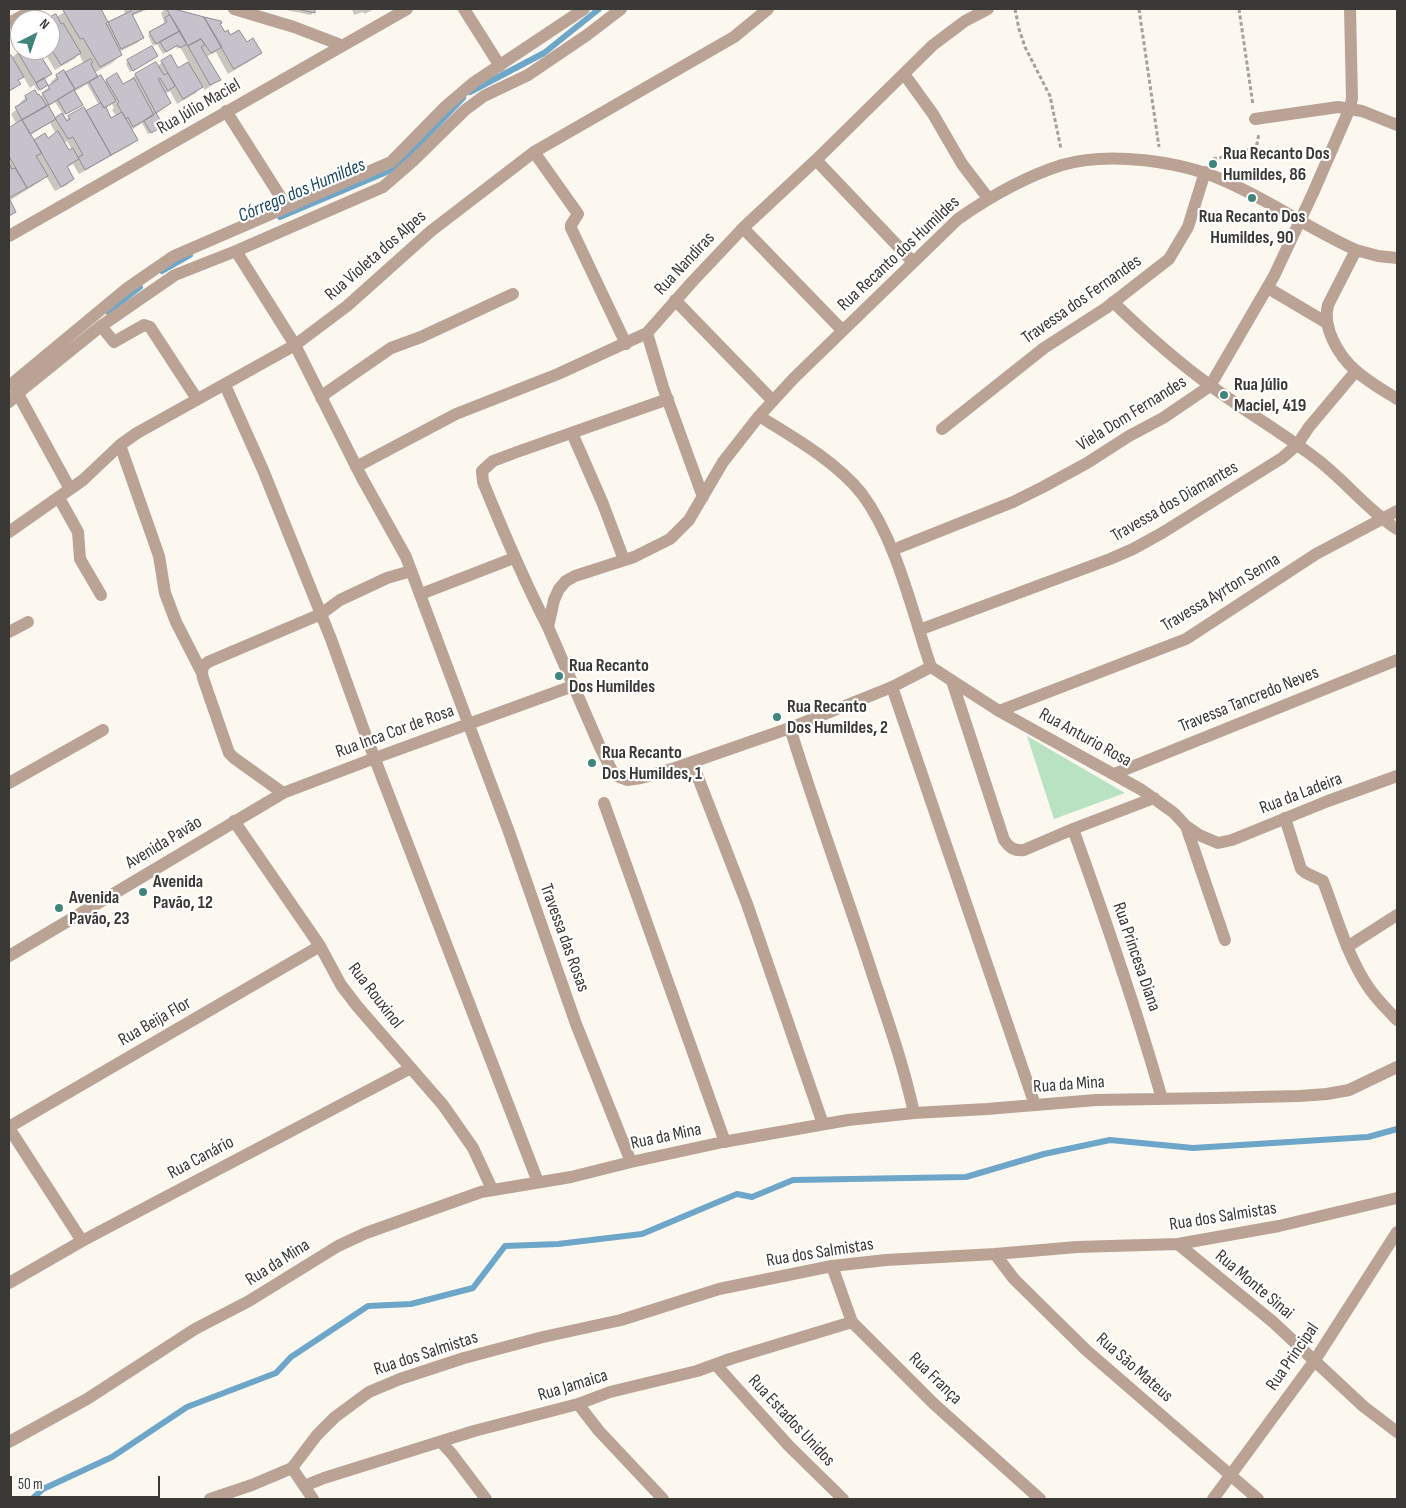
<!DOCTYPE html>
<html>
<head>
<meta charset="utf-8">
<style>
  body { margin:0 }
  #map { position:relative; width:1406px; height:1508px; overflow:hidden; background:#fcf8ef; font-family:"Sofia Sans Condensed",sans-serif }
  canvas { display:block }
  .frame { position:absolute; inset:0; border:10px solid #3b3936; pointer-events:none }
  .north { position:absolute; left:10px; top:10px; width:50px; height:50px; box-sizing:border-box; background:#fff; border:1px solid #b1b0af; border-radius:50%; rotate:41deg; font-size:14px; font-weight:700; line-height:20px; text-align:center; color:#3b3936 }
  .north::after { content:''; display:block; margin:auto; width:18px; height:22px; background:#40857b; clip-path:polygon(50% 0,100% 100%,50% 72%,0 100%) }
  .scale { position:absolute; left:10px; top:1476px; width:150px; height:22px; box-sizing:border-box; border:2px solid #3b3936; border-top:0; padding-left:6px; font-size:15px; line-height:18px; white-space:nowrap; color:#3b3936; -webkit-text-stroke:4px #fff; paint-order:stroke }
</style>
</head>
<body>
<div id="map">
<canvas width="1406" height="1508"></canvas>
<div class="frame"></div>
<div class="north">N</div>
<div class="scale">50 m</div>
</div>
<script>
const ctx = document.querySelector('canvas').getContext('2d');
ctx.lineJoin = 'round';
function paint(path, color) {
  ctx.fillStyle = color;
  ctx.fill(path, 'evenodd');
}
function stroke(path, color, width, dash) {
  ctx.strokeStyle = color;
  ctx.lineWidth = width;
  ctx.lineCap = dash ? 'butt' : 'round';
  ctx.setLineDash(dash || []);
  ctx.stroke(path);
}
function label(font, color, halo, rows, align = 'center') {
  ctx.font = font + ' "Sofia Sans Condensed",sans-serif';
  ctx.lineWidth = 4.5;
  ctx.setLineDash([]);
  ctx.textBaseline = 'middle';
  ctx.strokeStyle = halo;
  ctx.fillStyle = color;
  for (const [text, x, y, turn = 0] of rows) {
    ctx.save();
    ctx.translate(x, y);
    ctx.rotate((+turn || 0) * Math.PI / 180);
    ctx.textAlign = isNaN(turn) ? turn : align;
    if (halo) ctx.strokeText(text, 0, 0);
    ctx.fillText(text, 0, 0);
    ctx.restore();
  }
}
paint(new Path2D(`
  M 1027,736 L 1125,793 L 1054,819 Z`), '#b8e2c2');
paint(new Path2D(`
  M 68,9 L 100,9 L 107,24 L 125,15 L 124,9 L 148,9 L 132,16 L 142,38 L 137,43 L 119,52 L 121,55 L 112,63 L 94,73 L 104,83 L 107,80 L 123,86 L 131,82 L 130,80 L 135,75 L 157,66 L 170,57 L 178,69 L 189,63 L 180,47 L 177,49 L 176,46 L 163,54 L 157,44 L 153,46 L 148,35 L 165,25 L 161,13 L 165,9 L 221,22 L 219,25 L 225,34 L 246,43 L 261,53 L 255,58 L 228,74 L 216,52 L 206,57 L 219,80 L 205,90 L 202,86 L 196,93 L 177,104 L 170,91 L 165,94 L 170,103 L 156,114 L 160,128 L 148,134 L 142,123 L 131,130 L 137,140 L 131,145 L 79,174 L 73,164 L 66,168 L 73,179 L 67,185 L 55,191 L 46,176 L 41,181 L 9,201 L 9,129 L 17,125 L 11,114 L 22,105 L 20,103 L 26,97 L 35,92 L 40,97 L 44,94 L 43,92 L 53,84 L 51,82 L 57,76 L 65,75 L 84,64 L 79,54 L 74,59 L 55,70 L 43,50 L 50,50 L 50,20 L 47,20 L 56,18 ZM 87,84 L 99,105 L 86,113 L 69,117 L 65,121 L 62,116 L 79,107 L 74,92 ZM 55,102 L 63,114 L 55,120 L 47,107 ZM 112,104 L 114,108 L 112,110 L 116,116 L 111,119 L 105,108 ZM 50,123 L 56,134 L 48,139 L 33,141 L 30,135 ZM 67,141 L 72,150 L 69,152 L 64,143 Z
  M 281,9 L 313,9 L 313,12 L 311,15 Z
  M 352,9 L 375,9 L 364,14 L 363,12 L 354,15 Z
  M 18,52 L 50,74 L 44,80 L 47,86 L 38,91 L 34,85 L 30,88 L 23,76 L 18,81 L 19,84 L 9,92 L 9,58 L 12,58 Z
  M 157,56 L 130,72 L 126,64 L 128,61 Z`), '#0003');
stroke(new Path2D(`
  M 470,92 L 544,53 L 599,9
  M 280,217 L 396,168 L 463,98
  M 162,271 L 190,255
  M 108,312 L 140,287
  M 32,1499 L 43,1489 L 112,1457 L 187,1407 L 276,1373 L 291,1357 L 368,1306 L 411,1304 L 473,1288 L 505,1246 L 558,1244 L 642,1234 L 737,1194 L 752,1197 L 793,1180 L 966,1177 L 1044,1154 L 1110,1140 L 1193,1148 L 1368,1137 L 1397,1129`), '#6da6c8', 6);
const building = new Path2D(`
  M 65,9 L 101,9 L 108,22 L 106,23 L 122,55 L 100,67 L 83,38 L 80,39 L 63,10 Z
  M 130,9 L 144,9 L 132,14 L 144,38 L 121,49 L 108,22 L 131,11 Z
  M 167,9 L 174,9 L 204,17 L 222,47 L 211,53 L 201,39 L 188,46 Z
  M 292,9 L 315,9 L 315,13 L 301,10 Z
  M 56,14 L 61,24 L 63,23 L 81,53 L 61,65 L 50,47 L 50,20 L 45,20 Z
  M 170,15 L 180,31 L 156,44 L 149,32 L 167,22 L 165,18 Z
  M 204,17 L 221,21 L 222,23 L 220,24 L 225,32 L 228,30 L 230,35 L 239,30 L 247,42 L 253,38 L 262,53 L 234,69 Z
  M 180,31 L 187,44 L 180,48 L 178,45 L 166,52 L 160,42 Z
  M 201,39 L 205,45 L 201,47 L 221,80 L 210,85 L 188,46 Z
  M 152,46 L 158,56 L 133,71 L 127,60 Z
  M 20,49 L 37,50 L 52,74 L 36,83 L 17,51 Z
  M 11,55 L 24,77 L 18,80 L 21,84 L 9,91 L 9,56 Z
  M 171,55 L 178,68 L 188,62 L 203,87 L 183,99 L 161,61 Z
  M 91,59 L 93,62 L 91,64 L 98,77 L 75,89 L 65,73 Z
  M 156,62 L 164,75 L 168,73 L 175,86 L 168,91 L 160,78 L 158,79 L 171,103 L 156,113 L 135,74 Z
  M 64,70 L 75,89 L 49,105 L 42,93 L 50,89 L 48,86 L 58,79 L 56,75 Z
  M 117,73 L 123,84 L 134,78 L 154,115 L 133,127 L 128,117 L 126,119 L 117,104 L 119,102 L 106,80 Z
  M 101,75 L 116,101 L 104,108 L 89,82 Z
  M 44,78 L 48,85 L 40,90 L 36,83 Z
  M 35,90 L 38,95 L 39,94 L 47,106 L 22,120 L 15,107 L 27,100 L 25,96 Z
  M 74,90 L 83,105 L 66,114 L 58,100 Z
  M 101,103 L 104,108 L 106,107 L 111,118 L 122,112 L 138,140 L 111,155 L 86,111 Z
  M 48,105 L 56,119 L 30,134 L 22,120 Z
  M 84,107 L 111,155 L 85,170 L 78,157 L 83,155 L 73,137 L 68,139 L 55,118 L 62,113 L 67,121 L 70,119 L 68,116 Z
  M 156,113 L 164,126 L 151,133 L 144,121 Z
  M 22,120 L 42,153 L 36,156 L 48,176 L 27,188 L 9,156 L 9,128 Z
  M 58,131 L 69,150 L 73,148 L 79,159 L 67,166 L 74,179 L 61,187 L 34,140 L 45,133 L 48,138 Z
  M 9,163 L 12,169 L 15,168 L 27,188 L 9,198 Z
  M 9,198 L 16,212 L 9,216 Z`);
paint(building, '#c6c2cb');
stroke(building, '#908c94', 1);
stroke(new Path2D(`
  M 1015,9 L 1019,29 L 1025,47 L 1050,96 L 1061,149
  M 1139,9 L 1159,147
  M 1239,9 L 1253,105
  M 1213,159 C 1228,156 1245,154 1257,144 L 1259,133`), '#a5a29c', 3, [4, 2.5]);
stroke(new Path2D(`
  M 234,9 L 294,27 L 341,45
  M 464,9 L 500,66
  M 9,23 L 35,9
  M 904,74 L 933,114 L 962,164 L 988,198
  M 226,111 L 287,207
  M 1255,119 L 1338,107 L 1362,111 L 1397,125
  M 534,152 L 578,214 L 571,225 L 571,228 L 626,344
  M 816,160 L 913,262
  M 743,228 L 842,330
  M 9,236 L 407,9
  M 1356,250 L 1328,305 C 1322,328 1339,356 1355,370 C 1368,382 1383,390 1397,399
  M 236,251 L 295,345 L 362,478 L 406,557 L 509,832 L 576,1024 L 631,1162
  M 1268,288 L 1327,323
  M 675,300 L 773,401
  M 1113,302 C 1144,332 1176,361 1211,386 C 1245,411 1281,432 1314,457 C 1344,479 1366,509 1397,529
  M 101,326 L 114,342 L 144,325 L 150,327 L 197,399
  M 647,333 L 663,387 L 703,497
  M 225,385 L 263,470 L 331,639 L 366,736 L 538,1182
  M 9,386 L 126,289 L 174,256 L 391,162 L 446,106 L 473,83 L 584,9
  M 18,394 L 70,489
  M 321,398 L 326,393 L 391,348 L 421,337 L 513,294
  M 9,402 L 23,389 L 101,326 L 175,275 L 236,251 L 383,187 L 413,161 L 465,110 L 484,96 L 528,75 L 587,35 L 621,9
  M 759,416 C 793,437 837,462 862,494 C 897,541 912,612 931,667
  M 942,429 L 1044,348 L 1106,308 L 1169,259 L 1188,227 L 1205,172
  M 572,433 L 603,504 L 624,560
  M 120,445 L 159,556 L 165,593 L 176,622 L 201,671
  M 356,467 L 456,414 L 558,374 L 647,333 L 692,282 L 743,228 L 816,160 L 933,45 L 965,21 L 988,9
  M 59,498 L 78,532 L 80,559 L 101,595
  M 9,532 L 83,480 L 120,445 L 137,433 L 295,345 L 347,306 L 431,231 L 534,152 L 734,37 L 768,9
  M 900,547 L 1013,502 L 1043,487 L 1087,463 L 1129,436 L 1163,418 L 1210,386 L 1274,276 L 1313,193 L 1350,108 L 1352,98 L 1350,9
  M 421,594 L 514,558
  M 548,627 C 523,579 503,531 483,482 L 482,471 L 493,461 L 517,452 L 668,399
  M 919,630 L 1110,559 L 1133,549 L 1162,533 L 1282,458 L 1297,445 L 1309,427 L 1356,371
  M 9,632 L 28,622
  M 931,667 L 892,687 L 790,728 L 675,768 L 641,778 L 627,780 L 619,777 L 612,771 L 600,747 L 548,627 L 554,600 L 559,589 L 566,581 L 575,576 L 634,557 L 670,539 L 689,520 L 723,462 L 759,416 L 794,378 L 958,219 C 991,196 1024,177 1062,165 C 1109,151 1181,161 1225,181 C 1271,201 1311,230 1356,250 L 1378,256 L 1397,258
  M 931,667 L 999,711 L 1142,790 L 1174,813 L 1186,826 L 1199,835 L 1218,843 L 1232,840 L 1328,801 L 1397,776
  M 952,681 L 1004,840 C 1010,848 1014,851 1024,850 L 1073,829 L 1154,798
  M 892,687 L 1035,1105
  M 999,711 L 1186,639 L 1316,554 L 1397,511
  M 790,728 C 816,812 847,895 874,979 C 889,1024 904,1067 914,1113
  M 692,762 L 747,904 L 823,1124
  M 1114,774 L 1397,660
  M 9,783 L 103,730
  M 283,793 L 234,758 L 229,753 L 203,678 C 201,670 202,667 208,662 L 321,614 L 340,600 L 387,578 L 411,571
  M 604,803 L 725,1142
  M 1285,818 L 1301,869 L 1306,873 L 1323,881 C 1337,917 1347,956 1369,988 C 1377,1000 1388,1010 1397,1020
  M 234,821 L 320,946 L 341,985 L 357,1006 L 443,1105 L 473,1148 L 492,1189
  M 1186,826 L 1225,940
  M 1073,829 C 1105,918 1136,1007 1162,1099
  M 1347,947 L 1397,915
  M 9,956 L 283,793 L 375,758 L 573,686
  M 9,1127 L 320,946
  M 9,1128 L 82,1241
  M 1178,1244 L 1273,1322 L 1363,1406 L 1397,1432
  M 995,1254 L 1014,1279 L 1086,1350 L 1258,1499
  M 832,1266 L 852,1322 L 934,1404 L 1040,1499
  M 9,1283 L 82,1241 L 411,1068
  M 716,1365 L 789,1446 L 843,1499
  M 578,1404 L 599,1431 L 663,1499
  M 9,1442 L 87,1399 L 195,1329 L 249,1301 L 338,1246 L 366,1233 L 481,1192 L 571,1177 L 631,1162 L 723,1142 L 848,1120 L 914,1113 L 987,1109 L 1096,1100 L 1214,1098 L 1299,1096 L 1327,1094 L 1349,1090 L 1397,1067
  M 441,1442 L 452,1454 L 486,1499
  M 292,1468 L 313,1499
  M 304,1486 L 324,1478 L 474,1431 L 578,1404 L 610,1392 L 697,1371 L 730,1359 L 852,1322
  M 210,1499 L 252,1485 L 292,1468 L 317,1435 L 335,1417 L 369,1392 L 400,1379 L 464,1358 L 543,1337 L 621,1320 L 719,1289 L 832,1266 L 886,1260 L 995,1254 L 1077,1247 L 1178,1244 L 1279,1226 L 1397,1198
  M 1213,1499 L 1315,1360 L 1397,1232`), '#baa294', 12);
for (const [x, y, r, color] of [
  [1213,164,5,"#40857b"],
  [1252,198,5,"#40857b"],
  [1224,395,5,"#40857b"],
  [559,676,5,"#40857b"],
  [777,717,5,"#40857b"],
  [592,763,5,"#40857b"],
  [143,892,5,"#40857b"],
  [59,908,5,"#40857b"]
]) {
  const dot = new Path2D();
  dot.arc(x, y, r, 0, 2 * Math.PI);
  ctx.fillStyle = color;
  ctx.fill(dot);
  stroke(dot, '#fff', 2);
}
label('18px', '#3b3936', '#fff', [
  ["Rua Júlio Maciel",199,107,-30],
  ["Rua Recanto dos Humildes",899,254,-43],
  ["Rua Violeta dos Alpes",376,256,-41],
  ["Rua Nandiras",685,264,-47],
  ["Travessa dos Fernandes",1082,300,-35],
  ["Viela Dom Fernandes",1132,414,-32],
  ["Travessa dos Diamantes",1175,502,-30],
  ["Travessa Ayrton Senna",1221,593,-31],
  ["Travessa Tancredo Neves",1249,700,-22],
  ["Rua Inca Cor de Rosa",395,732,-20],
  ["Rua Anturio Rosa",1085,738,29],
  ["Rua da Ladeira",1301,794,-21],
  ["Avenida Pavão",164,843,-31],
  ["Travessa das Rosas",564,938,70],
  ["Rua Princesa Diana",1136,957,71],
  ["Rua Rouxinol",375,996,52],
  ["Rua Beija Flor",155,1022,-30],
  ["Rua da Mina",1069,1085,-4],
  ["Rua da Mina",666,1137,-12],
  ["Rua Canário",201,1158,-28],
  ["Rua dos Salmistas",1223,1217,-9],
  ["Rua dos Salmistas",820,1253,-9],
  ["Rua da Mina",278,1263,-32],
  ["Rua Monte Sinai",1254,1285,40],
  ["Rua dos Salmistas",426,1354,-18],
  ["Rua Principal",1293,1357,-55],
  ["Rua São Mateus",1134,1368,41],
  ["Rua França",935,1379,44],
  ["Rua Jamaica",573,1386,-17],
  ["Rua Estados Unidos",791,1421,47]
]);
label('bold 18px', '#3b3936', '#fff', [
  ["Rua Recanto Dos",1223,154],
  ["Humildes, 86",1223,175],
  ["Rua Recanto Dos",1252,217,"center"],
  ["Humildes, 90",1252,238,"center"],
  ["Rua Júlio",1234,385],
  ["Maciel, 419",1234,406],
  ["Rua Recanto",569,666],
  ["Dos Humildes",569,687],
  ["Rua Recanto",787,707],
  ["Dos Humildes, 2",787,728],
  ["Rua Recanto",602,753],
  ["Dos Humildes, 1",602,774],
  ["Avenida",153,882],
  ["Pavão, 12",153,903],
  ["Avenida",69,898],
  ["Pavão, 23",69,919]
], 'left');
label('italic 19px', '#1b4961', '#fff', [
  ["Córrego dos Humildes",302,191,-23]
]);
</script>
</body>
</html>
